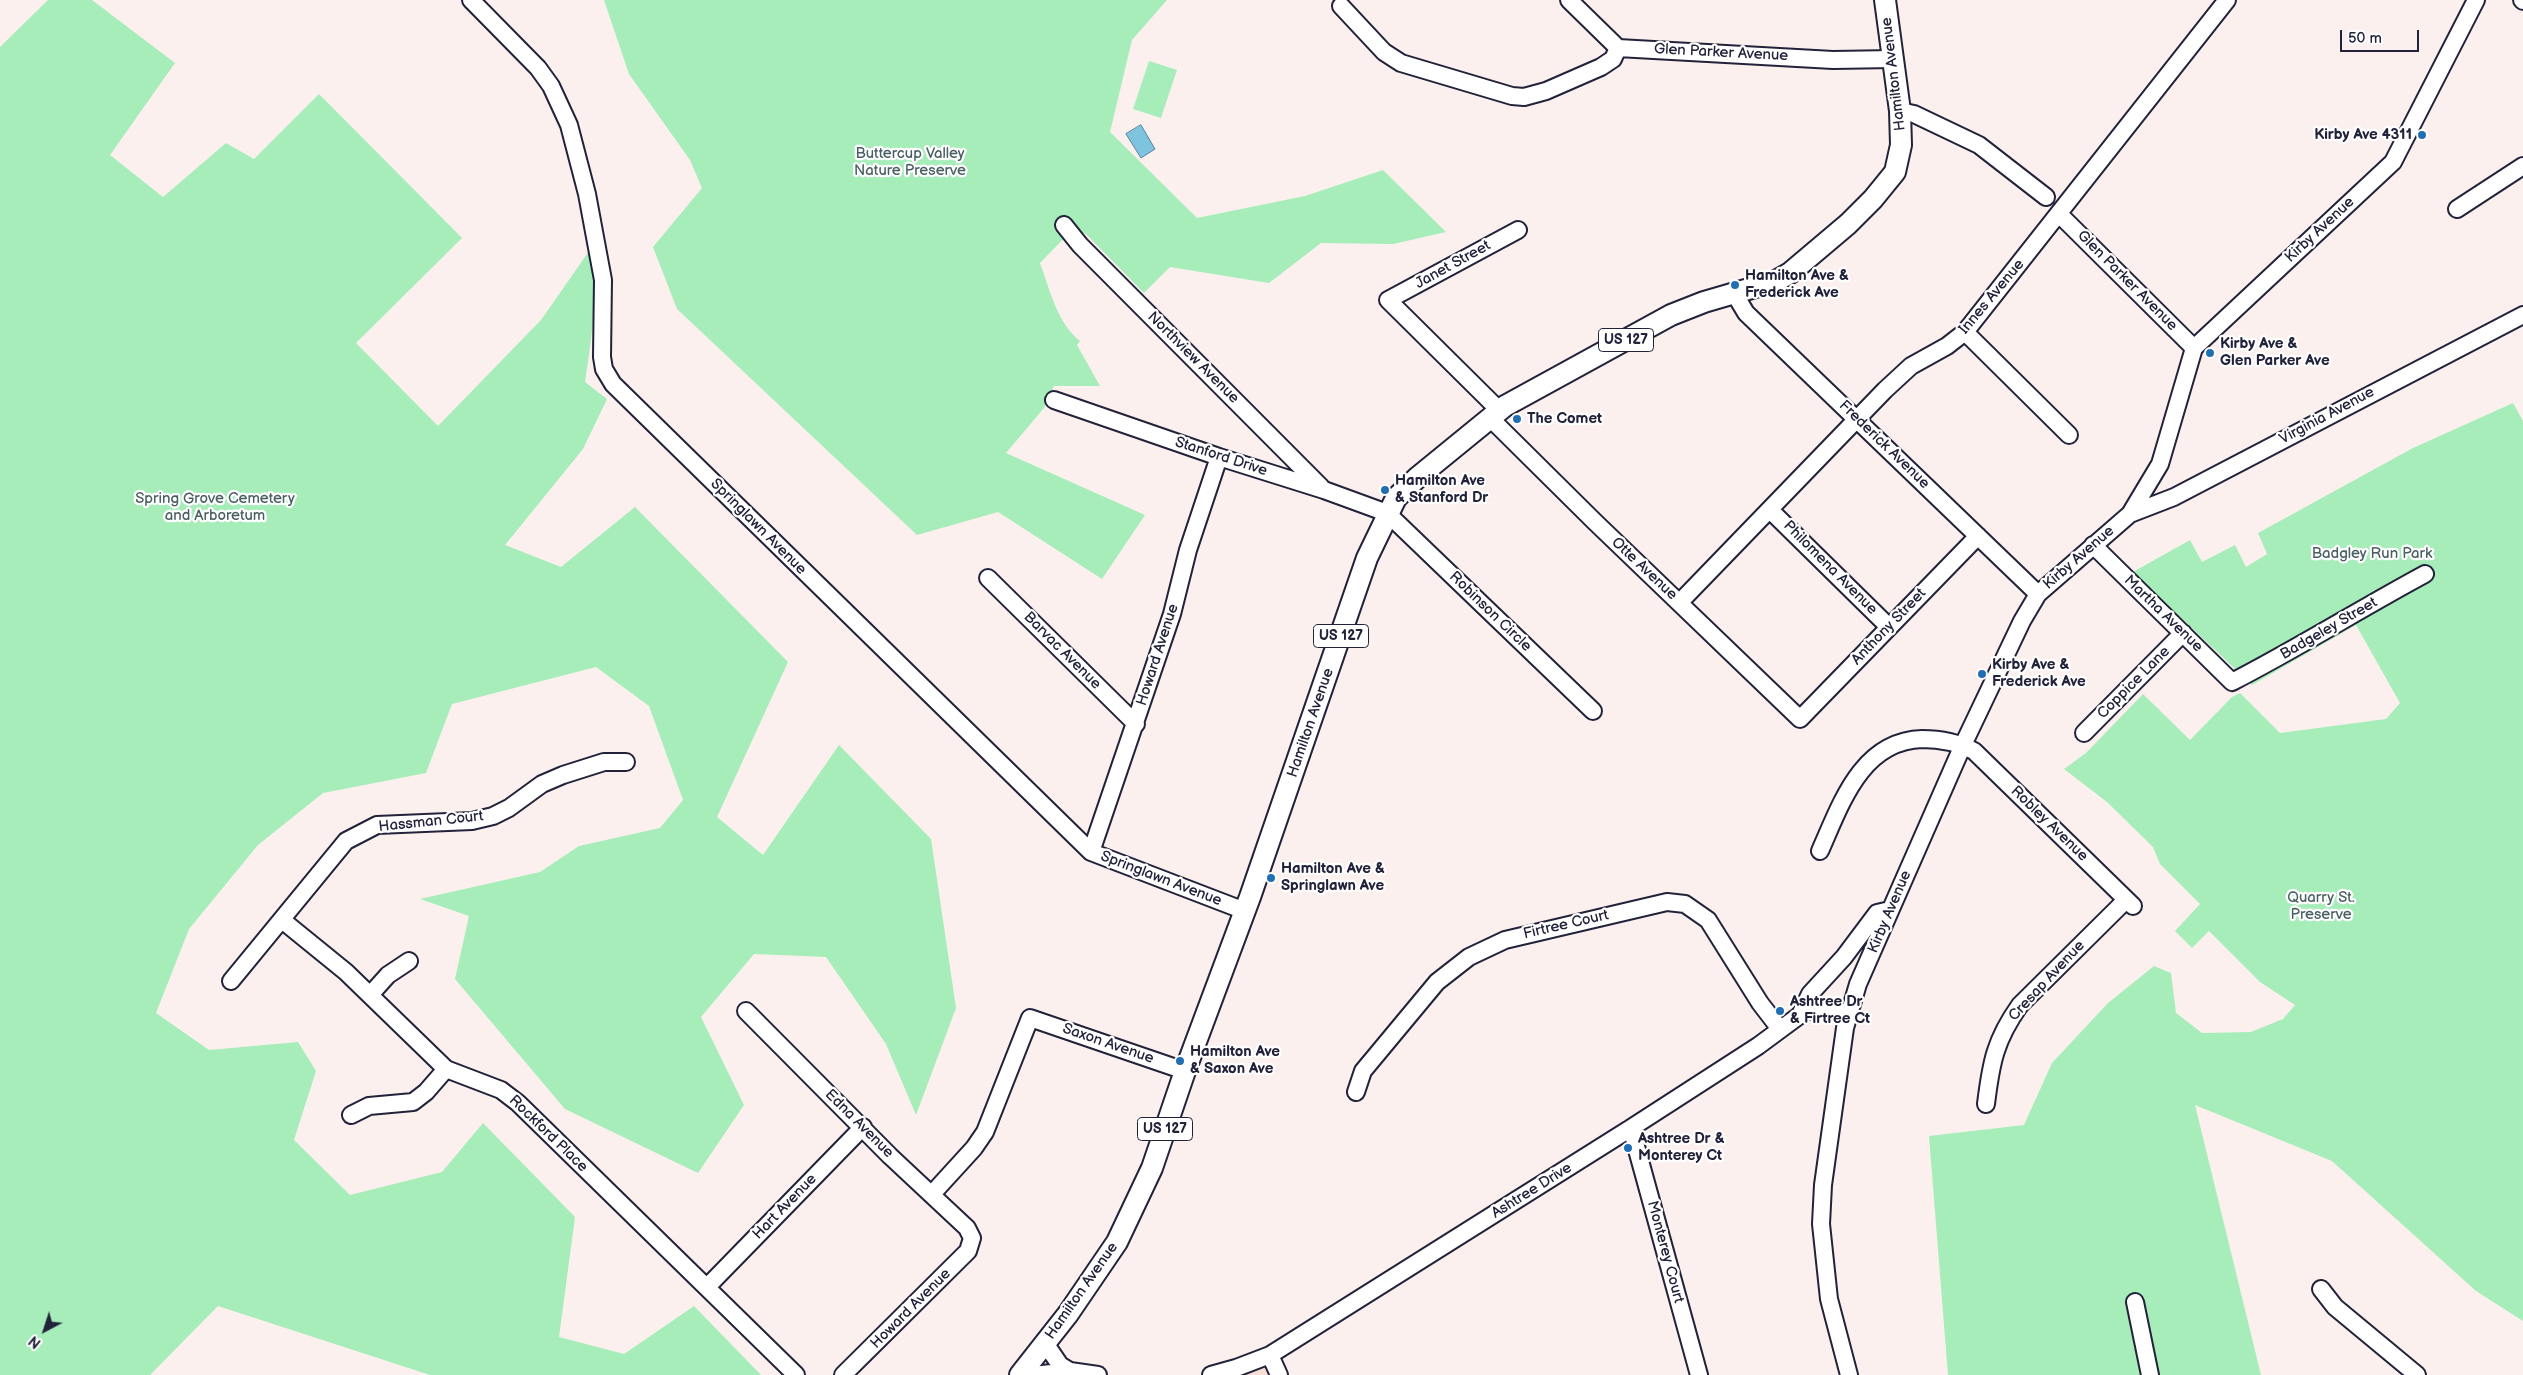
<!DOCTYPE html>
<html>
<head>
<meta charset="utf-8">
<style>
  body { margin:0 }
  #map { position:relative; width:2523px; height:1375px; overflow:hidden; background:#fbf0ed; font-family:"Balsamiq Sans",sans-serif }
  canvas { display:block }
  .north { position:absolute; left:20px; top:1305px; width:50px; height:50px; -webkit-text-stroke:4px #fff; paint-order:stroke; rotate:220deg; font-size:14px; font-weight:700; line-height:20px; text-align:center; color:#22223b }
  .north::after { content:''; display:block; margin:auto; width:18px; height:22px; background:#22223b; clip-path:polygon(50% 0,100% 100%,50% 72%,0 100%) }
  .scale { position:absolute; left:2340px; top:30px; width:79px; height:22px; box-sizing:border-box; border:2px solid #22223b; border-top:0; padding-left:6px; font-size:15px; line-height:18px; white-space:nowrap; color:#22223b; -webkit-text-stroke:4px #fff; paint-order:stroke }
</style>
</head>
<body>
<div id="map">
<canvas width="2523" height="1375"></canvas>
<div class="north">N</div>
<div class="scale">50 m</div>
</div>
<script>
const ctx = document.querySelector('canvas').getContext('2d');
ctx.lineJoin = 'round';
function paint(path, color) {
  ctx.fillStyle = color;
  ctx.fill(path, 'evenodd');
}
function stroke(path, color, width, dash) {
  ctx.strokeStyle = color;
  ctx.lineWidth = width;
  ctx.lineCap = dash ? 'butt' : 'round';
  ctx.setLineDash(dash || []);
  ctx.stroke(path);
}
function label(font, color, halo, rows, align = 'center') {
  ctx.font = font + ' "Balsamiq Sans",sans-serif';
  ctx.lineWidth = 4.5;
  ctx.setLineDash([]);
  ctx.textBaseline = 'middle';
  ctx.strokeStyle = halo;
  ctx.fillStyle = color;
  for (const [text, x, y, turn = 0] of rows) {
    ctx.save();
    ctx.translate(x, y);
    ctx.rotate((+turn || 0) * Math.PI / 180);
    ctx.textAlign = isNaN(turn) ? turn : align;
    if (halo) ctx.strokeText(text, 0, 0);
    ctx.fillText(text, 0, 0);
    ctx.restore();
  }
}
paint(new Path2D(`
  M 1270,1355 L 1279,1375 L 1211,1375 Z`), '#f7ded7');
paint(new Path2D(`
  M 48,0 L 92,0 L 175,63 L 110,155 L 163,197 L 226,143 L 254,159 L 319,94 L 462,238 L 356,343 L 438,426 L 541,320 L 594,244 C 598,291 592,336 585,382 L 607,399 L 583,449 L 505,545 L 561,567 L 635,507 L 788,662 L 717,817 L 763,855 L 839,745 L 931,839 L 956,1008 L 916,1115 L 886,1044 L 826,957 L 754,954 L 701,1017 L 744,1105 L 698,1173 L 565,1109 L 455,979 L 469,916 L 420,899 L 540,872 L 579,846 L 660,828 L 683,800 L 649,706 L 596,667 L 452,704 L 426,773 L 323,793 L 258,845 L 189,929 L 156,1013 L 209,1050 L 298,1042 L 316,1071 L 294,1140 L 350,1195 L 442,1172 L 483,1123 L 575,1217 L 559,1337 L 624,1354 L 694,1306 L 761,1375 L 430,1375 L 218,1306 L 150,1375 L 0,1375 L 0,47 Z
  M 604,0 L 1167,0 L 1132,40 L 1110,132 L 1197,218 L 1305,196 L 1383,170 L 1446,232 L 1393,244 L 1321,243 L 1269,283 L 1170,267 L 1144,293 L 1086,234 L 1073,229 L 1040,263 C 1050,290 1057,323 1080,341 L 1077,345 L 1100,386 L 1054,386 L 1044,408 L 1006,453 L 1145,515 L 1102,579 L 998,512 L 917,535 L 677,309 L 653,247 L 702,188 L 690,160 L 629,74 Z
  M 1149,61 L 1177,70 L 1161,118 L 1133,109 Z
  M 2513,403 L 2523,421 L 2523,1321 L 2476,1291 L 2332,1161 L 2195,1105 L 2261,1375 L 1948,1375 L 1929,1136 L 2024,1125 L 2052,1063 L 2108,1003 L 2154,966 L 2171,973 L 2176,1013 L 2202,1033 L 2251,1032 L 2283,1019 L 2295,1005 L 2260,982 L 2209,931 L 2192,948 L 2175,931 L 2200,904 L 2160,864 L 2153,847 L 2107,802 L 2064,769 L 2086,753 L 2143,694 L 2190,740 L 2232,697 L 2240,693 L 2280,733 L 2386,719 L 2400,703 L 2356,625 L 2252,685 L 2133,572 L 2190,540 L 2202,562 L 2235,545 L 2246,567 L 2267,554 L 2258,533 L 2413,448 Z`), '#a6edb9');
const water = new Path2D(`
  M 1141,125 L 1155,149 L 1141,158 L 1126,134 Z`);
paint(water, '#7ec4de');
stroke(water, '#59839d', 1);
const minor = new Path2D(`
  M 471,0 L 538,68 L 551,86 L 569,125 L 587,194 L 603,280 L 602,357 L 604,369 L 613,384 L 1091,852 L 1245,911
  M 1569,0 L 1618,48 L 1833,60 L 1894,59
  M 2522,0 L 2523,1
  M 1341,6 L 1384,52 L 1401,63 L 1512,96 L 1524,97 L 1546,91 L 1601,67 L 1613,59 L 1618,48
  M 1900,111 L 1914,114 L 1979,145 L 2046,197
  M 2457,209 L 2523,166
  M 2059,214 L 2194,348
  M 1064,225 L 1080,245 L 1321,487
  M 1734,293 L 1746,313 L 2038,594
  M 1965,332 L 2069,435
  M 1054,400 L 1219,457 L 1324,490 L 1387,513 L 1593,711
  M 1499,410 L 1388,300 L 1518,230
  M 1490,418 L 1595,522 L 1800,719 L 1978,536
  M 1770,510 L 1889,627
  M 2130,514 L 2174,497 L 2523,315
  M 2093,545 L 2232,682 C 2298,648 2360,609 2425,574
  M 988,578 L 1136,724
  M 1680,602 L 1885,390 L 1911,366 L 1947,346 L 1965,332 L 2227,0
  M 2084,733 L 2183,633
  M 1820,851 C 1841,804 1861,741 1922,739 C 1940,739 1959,743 1974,751 L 2133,906
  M 1091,852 L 1172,614 L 1188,550 L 1219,457
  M 282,920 L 346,972 L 446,1069 L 501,1090 L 518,1103 L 796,1375
  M 231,981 L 346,841 L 377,825 L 472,821 L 493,816 L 509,808 L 542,784 L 563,775 L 604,762 L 626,762
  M 370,995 L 388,975 L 409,961
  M 746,1011 L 890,1156 L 967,1228 L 972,1238 L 968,1251 L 843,1375
  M 1800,1015 L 1810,994 L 1844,957 L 1877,913 L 1890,910
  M 1356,1092 L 1363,1071 L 1437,982 L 1469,957 L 1505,940 L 1667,902 L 1685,904 L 1708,920 L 1760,1003 L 1780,1029
  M 1986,1104 C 1991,1063 1995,1040 2020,1005 L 2126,900
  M 351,1115 L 369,1106 L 413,1102 L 426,1092 L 446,1069
  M 1631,1128 L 1699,1375
  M 932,1194 L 974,1148 L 985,1132 L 1030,1018 L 1185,1071
  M 707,1287 L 863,1127
  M 2321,1289 L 2335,1307 L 2417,1375
  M 2135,1302 L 2150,1375
  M 1045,1343 L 1060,1365 L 1070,1371
  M 1270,1355 L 1279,1375
  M 1033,1375 L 1070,1371 L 1098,1375
  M 1211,1375 L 1236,1368 L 1270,1355 L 1631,1128 L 1758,1046 L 1800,1015 L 1813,1008 L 1826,1007 L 1848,1014
  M 1849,1375 L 1829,1299 L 1821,1224 L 1823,1185 L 1845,1028 L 1858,984 L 1963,745 L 2022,621 L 2038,594 L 2130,514 L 2160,464 L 2194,348 L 2393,162 L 2476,0`);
const major = new Path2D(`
  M 1020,1375 L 1068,1314 L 1117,1242 L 1152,1168 L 1185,1071 L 1250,897 L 1367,558 L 1396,498 L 1418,477 L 1505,406 L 1671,315 L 1704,302 L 1776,281 L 1790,273 L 1848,224 L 1873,199 L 1895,172 L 1901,145 L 1900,111 L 1885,0`);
stroke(minor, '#22223b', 20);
stroke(major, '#22223b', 24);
stroke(minor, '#fff', 16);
stroke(major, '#fff', 20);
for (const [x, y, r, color] of [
  [2422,135,5,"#1f6fb2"],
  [1735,285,5,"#1f6fb2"],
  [2210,353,5,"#1f6fb2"],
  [1517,419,5,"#1f6fb2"],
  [1385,490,5,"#1f6fb2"],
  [1982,674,5,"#1f6fb2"],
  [1271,878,5,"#1f6fb2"],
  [1780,1011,5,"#1f6fb2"],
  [1180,1061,5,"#1f6fb2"],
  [1628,1148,5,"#1f6fb2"]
]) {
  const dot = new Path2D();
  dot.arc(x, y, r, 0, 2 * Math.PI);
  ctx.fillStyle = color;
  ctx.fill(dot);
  stroke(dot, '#fff', 2);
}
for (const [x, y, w] of [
  [1626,340,55],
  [1341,636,55],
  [1165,1129,55]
]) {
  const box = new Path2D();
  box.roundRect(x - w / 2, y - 11.5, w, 23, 4);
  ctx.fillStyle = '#fff';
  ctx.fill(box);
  stroke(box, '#22223b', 1);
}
label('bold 14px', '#22223b', null, [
  ["US 127",1626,340],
  ["US 127",1341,636],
  ["US 127",1165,1129]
]);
label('15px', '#22223b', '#fff', [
  ["Glen Parker Avenue",1721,53,3],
  ["Hamilton Avenue",1894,74,-97],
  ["Kirby Avenue",2320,230,-43],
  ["Janet Street",1453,265,-29],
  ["Glen Parker Avenue",2127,281,45],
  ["Innes Avenue",1992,297,-50],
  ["Northview Avenue",1193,358,45],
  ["Virginia Avenue",2327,416,-28],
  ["Frederick Avenue",1884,445,44],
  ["Stanford Drive",1221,457,18],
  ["Springlawn Avenue",758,527,45],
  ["Kirby Avenue",2079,558,-41],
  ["Philomena Avenue",1830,568,45],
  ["Otte Avenue",1644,569,43],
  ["Robinson Circle",1490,612,44],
  ["Martha Avenue",2163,614,44],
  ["Anthony Street",1889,627,-46],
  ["Badgeley Street",2329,629,-30],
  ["Barvac Avenue",1062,651,45],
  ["Howard Avenue",1158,655,-72],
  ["Coppice Lane",2134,683,-45],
  ["Hamilton Avenue",1311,723,-71],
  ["Hassman Court",431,822,-6],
  ["Robley Avenue",2049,824,44],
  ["Springlawn Avenue",1161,879,21],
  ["Kirby Avenue",1890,912,-67],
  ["Firtree Court",1566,925,-13],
  ["Cresap Avenue",2047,981,-47],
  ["Saxon Avenue",1108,1044,19],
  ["Edna Avenue",859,1124,45],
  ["Rockford Place",548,1134,44],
  ["Ashtree Drive",1532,1191,-32],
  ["Hart Avenue",785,1207,-46],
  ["Monterey Court",1665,1252,75],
  ["Hamilton Avenue",1082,1291,-55],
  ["Howard Avenue",911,1309,-45]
]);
label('bold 15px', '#22223b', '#fff', [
  ["Kirby Ave 4311",2412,135,"right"],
  ["Hamilton Ave &",1745,276],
  ["Frederick Ave",1745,293],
  ["Kirby Ave &",2220,344],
  ["Glen Parker Ave",2220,361],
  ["The Comet",1527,419],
  ["Hamilton Ave",1395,481],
  ["& Stanford Dr",1395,498],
  ["Kirby Ave &",1992,665],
  ["Frederick Ave",1992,682],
  ["Hamilton Ave &",1281,869],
  ["Springlawn Ave",1281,886],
  ["Ashtree Dr",1790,1002],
  ["& Firtree Ct",1790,1019],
  ["Hamilton Ave",1190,1052],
  ["& Saxon Ave",1190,1069],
  ["Ashtree Dr &",1638,1139],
  ["Monterey Ct",1638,1156]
], 'left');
label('15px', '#4a5f61', '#fff', [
  ["Buttercup Valley",910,154],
  ["Nature Preserve",910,171],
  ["Spring Grove Cemetery",215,499],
  ["and Arboretum",215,516],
  ["Badgley Run Park",2372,554],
  ["Quarry St.",2321,898],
  ["Preserve",2321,915]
]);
</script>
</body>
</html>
